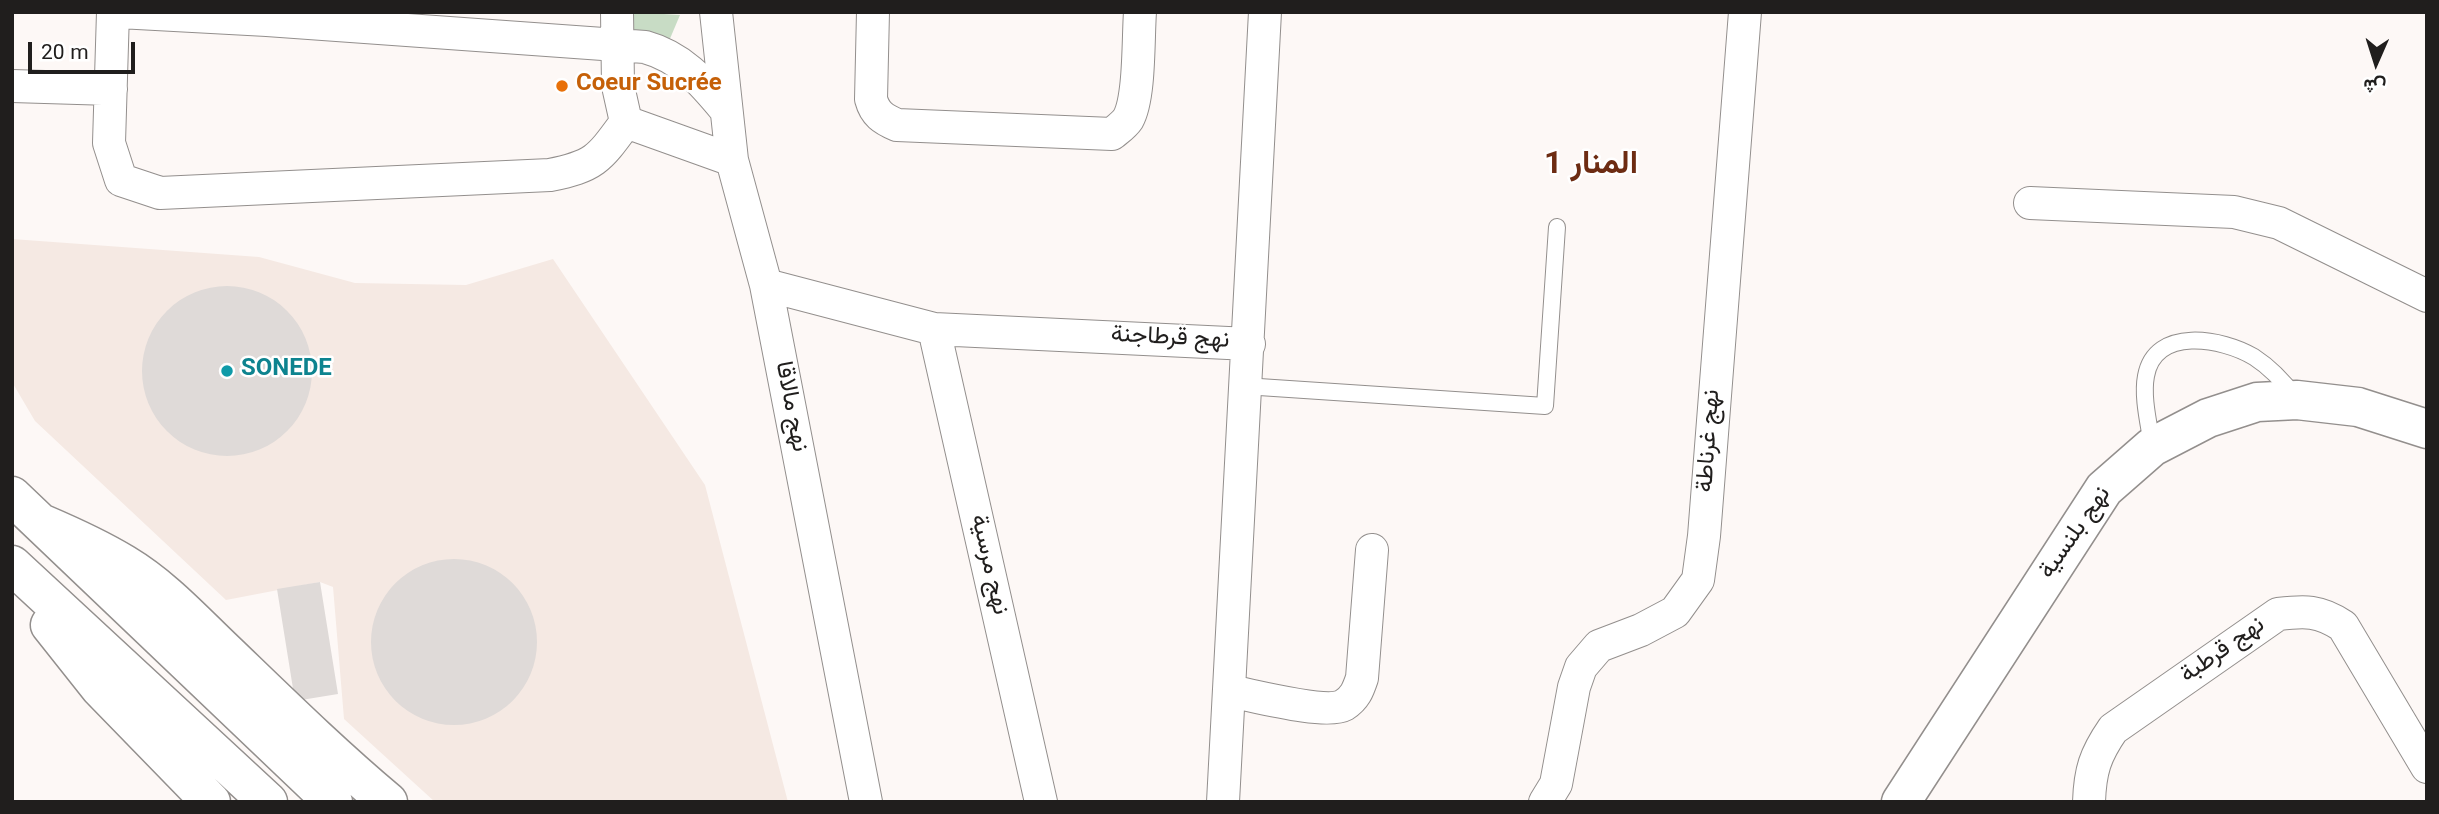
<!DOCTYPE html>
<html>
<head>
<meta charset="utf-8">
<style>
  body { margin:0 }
  #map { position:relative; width:2439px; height:814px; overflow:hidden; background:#fdf8f6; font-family:Georgia,Vazirmatn,serif }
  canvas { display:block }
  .frame { position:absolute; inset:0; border:14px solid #201e1d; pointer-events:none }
  .north { position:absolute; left:2341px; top:28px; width:70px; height:70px; -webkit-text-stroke:5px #fff; paint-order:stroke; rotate:183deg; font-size:19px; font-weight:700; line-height:28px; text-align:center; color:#201e1d }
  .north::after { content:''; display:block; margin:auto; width:24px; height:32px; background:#201e1d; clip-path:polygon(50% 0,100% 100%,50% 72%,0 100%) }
  .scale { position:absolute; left:28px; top:42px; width:107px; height:32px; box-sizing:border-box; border:4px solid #201e1d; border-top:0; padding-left:9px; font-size:21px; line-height:24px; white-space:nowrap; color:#201e1d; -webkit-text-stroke:5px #fff; paint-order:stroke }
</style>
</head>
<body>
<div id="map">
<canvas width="2439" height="814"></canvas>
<div class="frame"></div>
<div class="north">ش</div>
<div class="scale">20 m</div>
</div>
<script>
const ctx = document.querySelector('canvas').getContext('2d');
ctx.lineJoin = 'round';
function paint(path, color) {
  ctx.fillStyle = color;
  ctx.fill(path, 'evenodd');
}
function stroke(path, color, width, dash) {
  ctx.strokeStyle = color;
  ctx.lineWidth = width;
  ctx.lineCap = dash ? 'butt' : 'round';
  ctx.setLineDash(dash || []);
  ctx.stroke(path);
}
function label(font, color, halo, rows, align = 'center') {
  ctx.font = font + ' Georgia,Vazirmatn,serif';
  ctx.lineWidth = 5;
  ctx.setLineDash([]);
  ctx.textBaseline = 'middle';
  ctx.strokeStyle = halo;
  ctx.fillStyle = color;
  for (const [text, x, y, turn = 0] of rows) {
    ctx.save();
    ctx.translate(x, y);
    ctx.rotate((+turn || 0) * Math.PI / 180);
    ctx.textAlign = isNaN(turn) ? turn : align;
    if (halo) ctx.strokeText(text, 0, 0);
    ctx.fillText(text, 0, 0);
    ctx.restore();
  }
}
paint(new Path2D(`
  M 12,239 L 259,257 L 355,283 L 466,285 L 553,259 L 705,485 L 788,802 L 435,802 L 344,719 L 333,587 L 320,582 L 226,600 L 35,421 L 12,382 Z`), '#f5e9e3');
paint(new Path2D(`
  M 631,12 L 680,15 L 669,41 L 636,40 Z`), '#c8dcc5');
paint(new Path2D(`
  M142 371a85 85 0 1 1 170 0a85 85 0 1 1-170 0Z
  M371 642a83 83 0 1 1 166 0a83 83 0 1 1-166 0Z
  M 320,582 L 338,694 L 295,701 L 277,589 Z`), '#dfdad8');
const service = new Path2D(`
  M 1244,386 L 1545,406 L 1557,227
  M 2152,445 C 2149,424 2142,397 2146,376 C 2155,326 2222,338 2254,357 C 2271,368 2284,382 2296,398`);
const minor = new Path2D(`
  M 113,12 L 109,143 L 121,180 L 160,193 L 550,175 C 595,166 599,159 626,122
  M 119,12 L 267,20
  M 267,12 L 267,20 L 645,47 C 681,57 702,81 725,109
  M 617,12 L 618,86 L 626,122
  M 716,12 L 732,160 L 766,285 L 866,802
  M 873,12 L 871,99 C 875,114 883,119 897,125 L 1112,134 C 1118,129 1124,125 1128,119 C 1140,98 1138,38 1140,12
  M 12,86 L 111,89
  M 626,122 L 732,160
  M 2030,203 L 2234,212 L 2279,223 L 2427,296
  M 766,285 L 934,329 L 1249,344
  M 934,329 L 1041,802
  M 1229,691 C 1252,695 1326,715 1344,705 C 1355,698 1358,690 1362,678 L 1372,550
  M 1223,802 L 1265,12
  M 1545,802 L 1556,784 L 1574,687 L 1581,667 L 1599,646 L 1641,630 L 1675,612 L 1698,580 L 1704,536 L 1745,12
  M 2089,802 C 2090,771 2095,755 2113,729 L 2278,614 C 2305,611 2319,610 2343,626 L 2427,767`);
const tertiary = new Path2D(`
  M 12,496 L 333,802
  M 43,524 C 71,536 98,548 124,564 C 164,588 194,622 228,654 C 280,704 332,755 388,802
  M 12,565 L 268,802
  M 50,625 L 100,688 L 211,802
  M 1901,802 L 2104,489 L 2152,447 L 2208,418 L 2257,402 L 2297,400 L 2358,407 L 2427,429`);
stroke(service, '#938f8d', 18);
stroke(minor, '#938f8d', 34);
stroke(tertiary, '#938f8d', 41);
stroke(service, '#fff', 16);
stroke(minor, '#fff', 32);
stroke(tertiary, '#fff', 38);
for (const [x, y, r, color] of [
  [562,86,7,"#e8710a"],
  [227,371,7,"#0f9aa8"]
]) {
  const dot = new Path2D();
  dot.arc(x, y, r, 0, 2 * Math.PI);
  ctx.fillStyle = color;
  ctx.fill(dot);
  stroke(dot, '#fff', 2.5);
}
label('bold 24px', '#c56008', '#fff', [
  ["Coeur Sucrée",576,86]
], 'left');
label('24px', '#201e1d', '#fff', [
  ["نهج قرطاجنة",1170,340,3],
  ["نهج مالاقا",789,407,79],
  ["نهج غرناطة",1711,441,-86],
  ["نهج بلنسية",2077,534,-55],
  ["نهج مرسية",987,565,77],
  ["نهج قرطبة",2224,652,-35]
]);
label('bold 24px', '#0d838f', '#fff', [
  ["SONEDE",241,371]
], 'left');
label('bold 32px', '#6d2c13', '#fff', [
  ["المنار 1",1591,168]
]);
</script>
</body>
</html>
